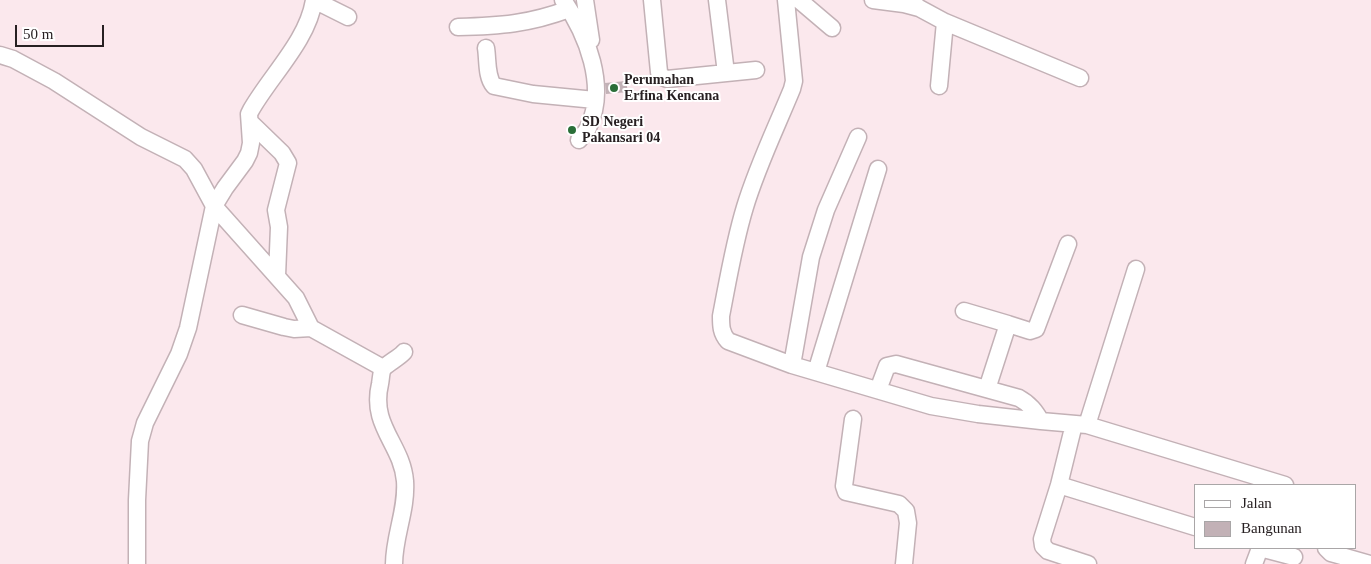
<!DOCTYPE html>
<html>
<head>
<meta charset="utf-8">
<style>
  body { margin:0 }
  #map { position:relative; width:1371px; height:564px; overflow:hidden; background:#fbe8ed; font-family:Georgia,serif }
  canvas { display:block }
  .legend { position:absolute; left:1194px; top:484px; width:162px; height:65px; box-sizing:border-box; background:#fff; border:1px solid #a9a6a7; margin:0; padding:6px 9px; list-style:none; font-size:15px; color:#272022 }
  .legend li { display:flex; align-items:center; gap:10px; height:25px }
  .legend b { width:25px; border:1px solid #a9a6a7 }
  .scale { position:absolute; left:15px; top:25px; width:89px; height:22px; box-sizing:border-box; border:2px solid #272022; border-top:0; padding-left:6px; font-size:15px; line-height:18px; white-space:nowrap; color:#272022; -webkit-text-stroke:4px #fff; paint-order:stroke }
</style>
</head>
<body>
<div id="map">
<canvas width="1371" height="564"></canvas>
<ul class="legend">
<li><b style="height:6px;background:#fff"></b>Jalan</li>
<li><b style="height:14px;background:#c2b1b6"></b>Bangunan</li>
</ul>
<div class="scale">50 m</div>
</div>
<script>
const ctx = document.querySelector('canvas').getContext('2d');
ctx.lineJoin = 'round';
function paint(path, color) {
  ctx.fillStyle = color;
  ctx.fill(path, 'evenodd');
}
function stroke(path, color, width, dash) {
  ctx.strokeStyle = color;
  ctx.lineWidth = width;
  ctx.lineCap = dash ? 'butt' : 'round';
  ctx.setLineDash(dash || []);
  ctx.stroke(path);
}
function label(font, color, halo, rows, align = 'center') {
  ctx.font = font + ' Georgia,serif';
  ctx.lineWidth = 4;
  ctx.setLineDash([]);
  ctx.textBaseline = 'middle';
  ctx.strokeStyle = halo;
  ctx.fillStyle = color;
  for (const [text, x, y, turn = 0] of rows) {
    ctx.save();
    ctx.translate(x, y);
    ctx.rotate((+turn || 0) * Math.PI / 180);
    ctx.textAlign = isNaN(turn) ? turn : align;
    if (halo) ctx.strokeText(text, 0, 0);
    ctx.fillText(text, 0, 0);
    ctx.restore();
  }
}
paint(new Path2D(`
  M 626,81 L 628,92 L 606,94 L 605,83 Z`), '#c2b1b6');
const minor = new Path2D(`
  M 314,0 L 348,17
  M 563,0 C 587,34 608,87 588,128 C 586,132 582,136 579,140
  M 585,0 L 591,40
  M 652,0 L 659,72 L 660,76 L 667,79 L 756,70
  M 717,0 L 726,73
  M 786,0 L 794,81 L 792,89 C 776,128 757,167 745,207 C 734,243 728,280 721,316 C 721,326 721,333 728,341 L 792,365 L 931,406 L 978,414 L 1041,421 L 1087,425 L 1285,485
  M 799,0 L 832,28
  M 873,0 L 904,4 L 919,8
  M 909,0 L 919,8 L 945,22 L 1080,78
  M 458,27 C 500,26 529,24 569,9
  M 486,48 C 488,60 486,77 494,86 L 533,94 L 595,100
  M 0,55 L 13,59 L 54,81 L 141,137 L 185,159 L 194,169 L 214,206 L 296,298 L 311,328
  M 939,86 L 945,22
  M 251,123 L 282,153 L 288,163 L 276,210 L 279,227 L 277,276
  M 964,311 L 1008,324
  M 242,315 L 284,327 L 294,329 L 311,328 L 383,368
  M 792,365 L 811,257 L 826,210 L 858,137
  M 816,372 L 878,169
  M 987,389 L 1008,324 L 1030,331 L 1036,329 L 1068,244
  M 878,390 L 887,366 L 896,364 L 1019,398 C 1030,404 1035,411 1041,421
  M 853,419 L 844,486 L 846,492 L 899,504 L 906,511 L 908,523 L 904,564
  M 1074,424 L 1059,485 L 1042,539 L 1043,546 L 1048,551 L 1088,564
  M 1087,425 L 1136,269
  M 1059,485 L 1195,527
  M 1326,548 L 1331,553 L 1370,564
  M 137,564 L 137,500 L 140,441 L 145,423 L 179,354 L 188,328 L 214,206 L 225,188 L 245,161 L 249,153 L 251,143 L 249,114 L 251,110 C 271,75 308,40 314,0
  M 394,564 C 394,536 407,510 405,481 C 402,444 370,426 380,384 C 381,379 381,372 383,369 C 386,364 399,358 404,352
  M 1254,564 L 1260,548 L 1294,557`);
stroke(minor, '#c3b1b6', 19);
stroke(minor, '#fff', 16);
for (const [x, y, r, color] of [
  [614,88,5,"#2a6e38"],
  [572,130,5,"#2a6e38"]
]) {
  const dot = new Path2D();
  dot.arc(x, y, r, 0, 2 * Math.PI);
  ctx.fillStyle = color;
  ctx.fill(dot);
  stroke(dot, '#fff', 2);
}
label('bold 14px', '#272022', '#fff', [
  ["Perumahan",624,80],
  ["Erfina Kencana",624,96],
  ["SD Negeri",582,122],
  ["Pakansari 04",582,138]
], 'left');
</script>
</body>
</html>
